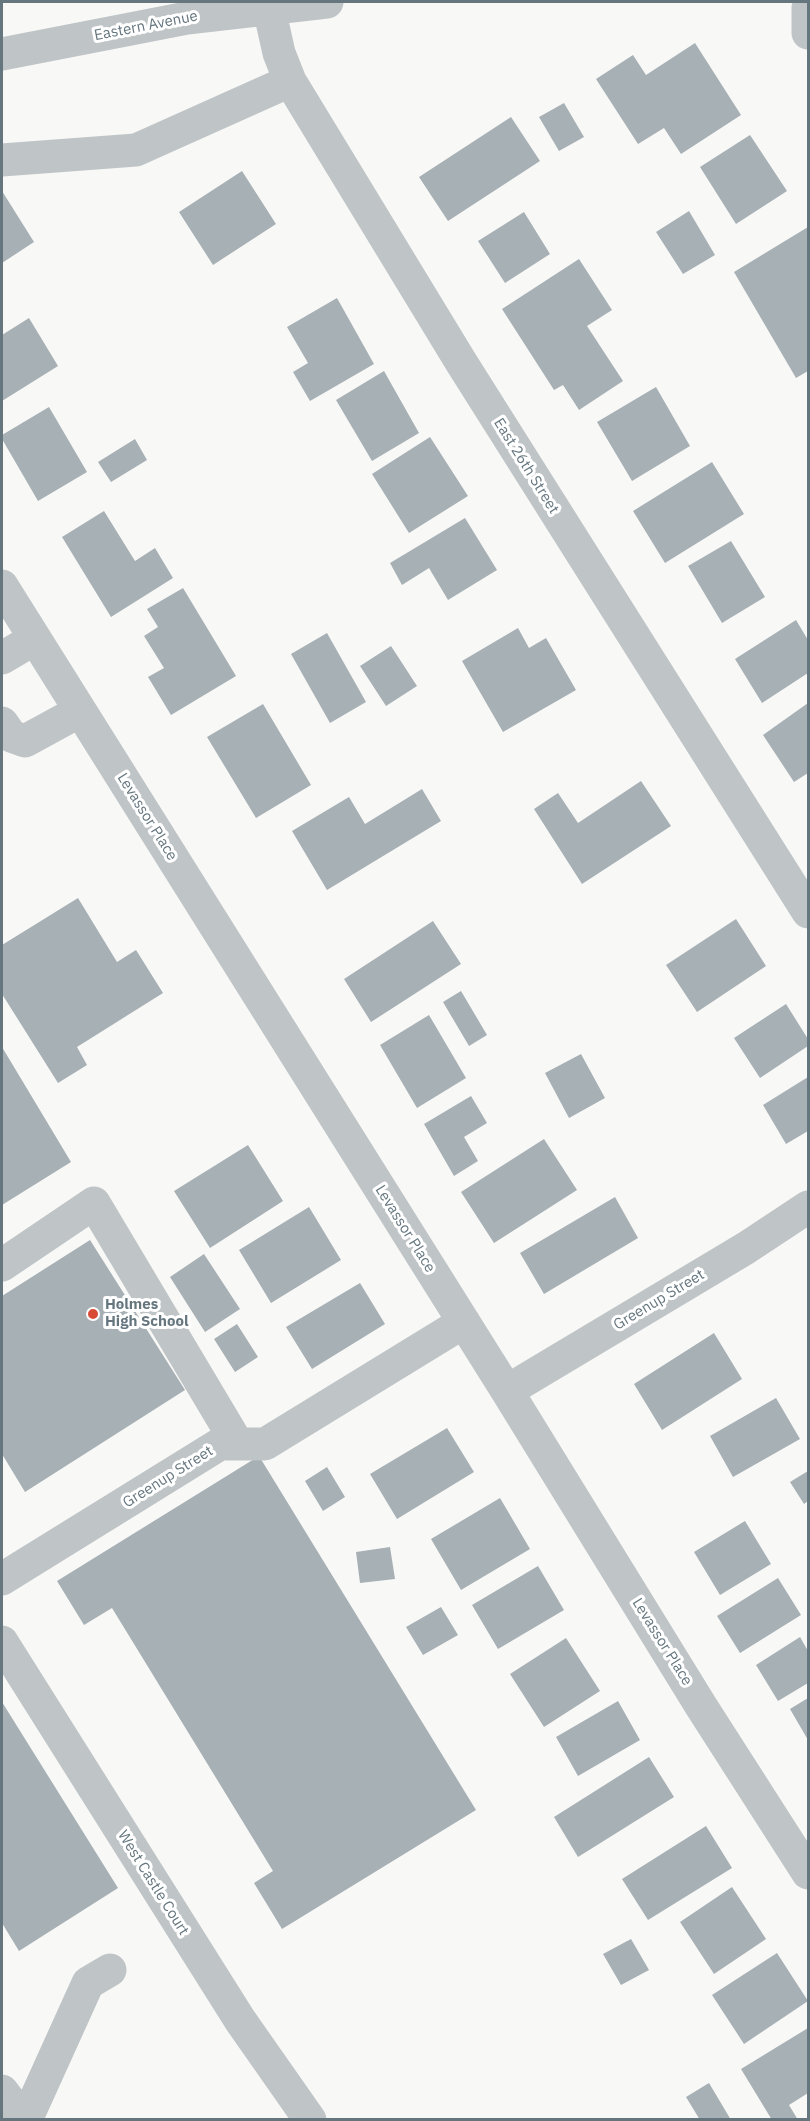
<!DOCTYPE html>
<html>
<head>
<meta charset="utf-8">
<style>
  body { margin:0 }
  #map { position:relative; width:810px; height:2121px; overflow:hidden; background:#f8f8f6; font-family:"IBM Plex Sans",sans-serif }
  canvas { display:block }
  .frame { position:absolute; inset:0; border:3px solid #65767f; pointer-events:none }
</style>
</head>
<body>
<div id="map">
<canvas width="810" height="2121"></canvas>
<div class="frame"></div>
</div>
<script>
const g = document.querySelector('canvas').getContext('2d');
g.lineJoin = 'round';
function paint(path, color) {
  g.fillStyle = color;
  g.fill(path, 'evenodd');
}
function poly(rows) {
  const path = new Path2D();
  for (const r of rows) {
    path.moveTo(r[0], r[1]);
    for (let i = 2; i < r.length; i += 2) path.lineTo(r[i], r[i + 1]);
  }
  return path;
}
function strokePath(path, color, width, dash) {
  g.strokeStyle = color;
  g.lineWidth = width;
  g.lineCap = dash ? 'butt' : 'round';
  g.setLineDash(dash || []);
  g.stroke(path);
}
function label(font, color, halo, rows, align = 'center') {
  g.font = font + ' "IBM Plex Sans",sans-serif';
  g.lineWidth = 6;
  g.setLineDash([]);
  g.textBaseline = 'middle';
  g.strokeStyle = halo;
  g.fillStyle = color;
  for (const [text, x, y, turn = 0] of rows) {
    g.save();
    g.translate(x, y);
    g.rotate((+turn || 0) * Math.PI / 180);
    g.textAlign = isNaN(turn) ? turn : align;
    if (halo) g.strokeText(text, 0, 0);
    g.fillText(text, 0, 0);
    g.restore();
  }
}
paint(poly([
  [695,43,741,115,681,154,664,128,638,144,596,79,633,55,646,75],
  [564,103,584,137,559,151,539,117],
  [511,117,540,161,448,221,419,177],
  [750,135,787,191,736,224,700,167],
  [242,171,276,224,213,265,179,212],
  [2,191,34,242,2,263],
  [689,211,715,255,683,274,656,232],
  [524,212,550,254,505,283,478,241],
  [808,227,808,371,796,378,734,272],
  [579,259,612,310,587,326,623,381,579,410,563,385,554,390,502,309],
  [337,298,374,364,310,401,293,372,308,363,287,327],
  [29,318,58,366,2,401,2,335],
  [384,371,419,433,372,461,336,400],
  [656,387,690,446,632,481,597,422],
  [49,407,87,472,38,501,2,439,2,435],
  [430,437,468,496,409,533,372,474],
  [135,439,147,460,111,482,98,462],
  [712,462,744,514,665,563,633,511],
  [104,511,135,561,155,548,173,578,111,617,62,537],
  [465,518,497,570,448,600,429,568,402,585,390,563],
  [731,541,765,597,722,623,688,566],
  [183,588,236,676,171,715,148,677,164,668,144,636,158,627,147,609],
  [796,620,808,640,808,673,762,703,735,659],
  [518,628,529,648,546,638,576,690,503,732,462,661],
  [327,633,366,702,330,723,291,654],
  [391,646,417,686,386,706,360,666],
  [808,703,808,773,794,782,763,735],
  [263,704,311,785,256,818,207,737],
  [641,781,671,826,582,884,534,809,558,793,578,823],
  [422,789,441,821,327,890,292,831,349,797,365,824],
  [78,898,117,962,136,950,163,993,77,1047,87,1065,58,1083,2,994,2,945],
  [736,919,766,966,697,1012,666,965],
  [433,921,461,964,371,1022,344,979],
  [461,991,487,1035,469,1046,443,1002],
  [786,1004,808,1039,808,1046,760,1078,734,1038],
  [429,1015,466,1078,417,1108,380,1045],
  [2,1047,71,1162,2,1205],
  [581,1054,605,1098,569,1118,545,1073],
  [808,1077,808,1131,786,1144,763,1105],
  [471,1096,487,1123,464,1137,478,1161,454,1176,424,1124],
  [544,1139,577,1190,494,1243,461,1192],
  [248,1145,283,1201,210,1248,174,1191],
  [615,1197,638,1238,544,1294,520,1253],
  [309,1207,341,1260,271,1303,239,1250],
  [90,1240,185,1390,25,1492,2,1454,2,1296],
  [204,1254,240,1309,205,1332,170,1277],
  [360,1283,385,1324,312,1369,286,1327],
  [237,1324,258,1357,235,1372,214,1339],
  [714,1333,742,1379,662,1430,634,1384],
  [776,1398,800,1439,733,1477,710,1436],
  [447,1428,474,1472,397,1519,370,1474],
  [259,1456,476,1810,282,1929,254,1883,273,1871,112,1608,84,1625,57,1581],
  [327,1467,345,1497,323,1511,305,1481],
  [808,1471,808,1501,804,1504,790,1482],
  [500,1498,530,1549,461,1590,431,1539],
  [745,1521,771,1564,720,1595,694,1552],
  [390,1547,395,1579,360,1583,356,1552],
  [538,1566,564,1610,498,1649,472,1605],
  [778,1578,801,1615,740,1653,717,1616],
  [441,1607,458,1635,423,1655,406,1627],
  [800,1637,808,1651,808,1683,778,1701,756,1665],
  [566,1638,600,1691,544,1727,510,1674],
  [808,1698,808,1740,790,1709],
  [618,1701,640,1740,578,1776,556,1737],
  [2,1702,118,1888,19,1951,2,1923],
  [649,1757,674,1797,578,1857,554,1817],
  [706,1826,732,1868,648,1920,622,1879],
  [732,1887,766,1939,714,1974,680,1922],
  [631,1939,649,1970,621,1985,603,1954],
  [777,1953,808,2001,744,2044,712,1995],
  [808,2028,808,2093,789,2105,798,2120,772,2120,741,2069],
  [709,2083,731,2120,700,2120,686,2097]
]), '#a7b0b5');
strokePath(poly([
  [269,8,279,53,290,81,461,362,808,912],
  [808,8,808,33],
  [2,54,187,18,327,2],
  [2,160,136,150,290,81],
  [2,586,507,1391,701,1706,808,1873],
  [2,658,34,639],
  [2,723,11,736,25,741,80,711],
  [2,1265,94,1203,237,1443],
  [507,1391,746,1248,808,1207],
  [2,1579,220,1444,265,1444,464,1322],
  [2,1642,240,2020,310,2120],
  [2,2091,24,2120],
  [26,2120,88,1983,110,1970]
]), '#bfc4c7', 33);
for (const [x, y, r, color] of [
  [93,1314,6,"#d84c36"]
]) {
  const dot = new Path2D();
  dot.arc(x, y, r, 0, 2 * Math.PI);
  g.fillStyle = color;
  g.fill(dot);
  strokePath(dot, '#fff', 2);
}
label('15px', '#65767f', '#fff', [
  ["Eastern Avenue",146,26,-11],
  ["East 26th Street",526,466,58],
  ["Levassor Place",147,817,58],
  ["Levassor Place",405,1229,58],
  ["Greenup Street",659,1300,-31],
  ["Greenup Street",168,1477,-32],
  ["Levassor Place",662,1642,58],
  ["West Castle Court",153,1883,58]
]);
label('bold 15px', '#65767f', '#fff', [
  ["Holmes",105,1305],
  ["High School",105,1322]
], 'left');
</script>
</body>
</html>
